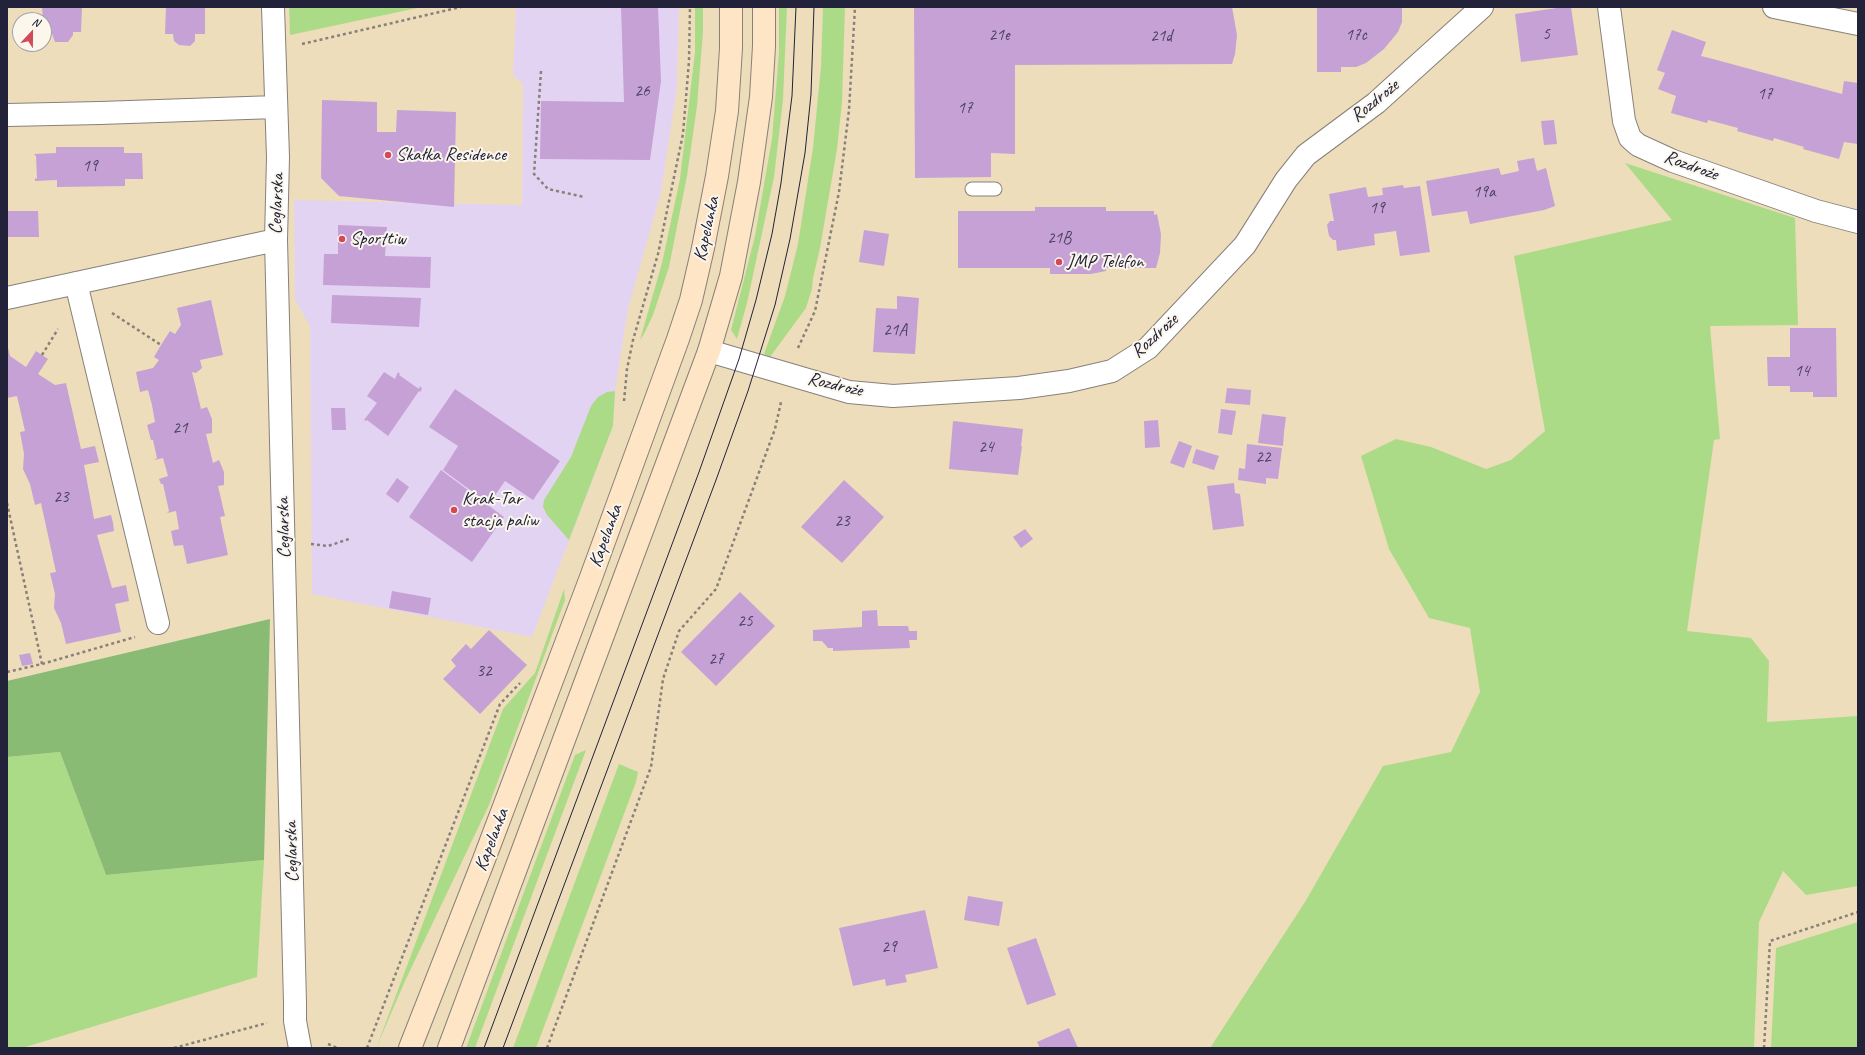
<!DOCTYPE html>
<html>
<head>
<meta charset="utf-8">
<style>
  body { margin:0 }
  #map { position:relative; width:1865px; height:1055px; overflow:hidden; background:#edddba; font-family:Caveat,sans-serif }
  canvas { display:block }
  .frame { position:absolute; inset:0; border:8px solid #22223b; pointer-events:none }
  .north { position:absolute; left:12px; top:12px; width:40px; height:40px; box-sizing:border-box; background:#fbf7ec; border:1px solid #a4a2a5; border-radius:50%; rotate:22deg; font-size:11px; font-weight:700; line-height:16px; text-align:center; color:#22223b }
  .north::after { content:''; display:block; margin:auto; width:14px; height:18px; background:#d1495b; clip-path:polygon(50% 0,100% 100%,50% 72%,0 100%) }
</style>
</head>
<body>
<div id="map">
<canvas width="1865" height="1055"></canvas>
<div class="frame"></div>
<div class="north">N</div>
</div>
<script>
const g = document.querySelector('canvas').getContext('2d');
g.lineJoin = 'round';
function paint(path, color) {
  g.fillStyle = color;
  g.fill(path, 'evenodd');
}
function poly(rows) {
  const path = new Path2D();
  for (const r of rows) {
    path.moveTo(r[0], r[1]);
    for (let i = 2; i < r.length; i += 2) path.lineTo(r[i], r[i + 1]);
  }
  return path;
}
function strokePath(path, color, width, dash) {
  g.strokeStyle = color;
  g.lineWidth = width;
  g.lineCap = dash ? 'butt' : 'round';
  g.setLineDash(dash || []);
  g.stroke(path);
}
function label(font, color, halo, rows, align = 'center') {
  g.font = font + ' Caveat,sans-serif';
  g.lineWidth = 4;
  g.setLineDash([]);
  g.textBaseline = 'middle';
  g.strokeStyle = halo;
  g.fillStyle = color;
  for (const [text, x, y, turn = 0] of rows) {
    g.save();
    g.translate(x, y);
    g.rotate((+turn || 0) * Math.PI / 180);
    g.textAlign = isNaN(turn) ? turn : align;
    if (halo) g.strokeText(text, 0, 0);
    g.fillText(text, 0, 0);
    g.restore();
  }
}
paint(poly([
  [516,7,679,7,677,88,661,192,628,309,615,391,613,426,532,637,312,594,310,326,295,300,294,200,522,205,523,84,513,75]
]), '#e3d3f2');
paint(poly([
  [289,7,422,7,290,35],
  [695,7,703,7,703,32,697,106,687,176,669,267,653,315,644,334,640,340,662,263,680,179,695,52],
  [779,7,787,7,783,100,774,177,747,303,737,339,731,330,755,236,772,139,779,52],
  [823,7,845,7,842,102,837,149,820,248,813,278,812,289,806,308,770,357,764,354,785,296,798,244,813,148,821,67],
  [1625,163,1795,218,1798,325,1710,326,1720,439,1714,440,1687,631,1751,638,1769,661,1767,722,1858,716,1858,886,1806,895,1783,871,1759,922,1754,1048,1210,1048,1305,902,1383,766,1451,752,1480,692,1470,628,1429,618,1389,549,1361,456,1396,439,1431,447,1486,469,1511,460,1545,431,1514,256,1672,220],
  [615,391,613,426,569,540,547,515,543,507,544,500,571,457,591,406,598,397,607,392],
  [564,589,565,600,489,805,405,981,377,1046,503,709,535,673],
  [586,750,475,1048,466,1048,575,755],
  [60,752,106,875,264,860,257,977,22,1048,7,1048,7,757],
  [619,764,638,772,636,782,536,1048,513,1048],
  [1858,922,1858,1048,1771,1048,1776,948]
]), '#acdb88');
paint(poly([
  [270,619,264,860,106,875,60,752,7,757,7,681]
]), '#89bb74');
paint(poly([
  [42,7,82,7,81,32,73,32,73,35,68,42,55,42,51,31,44,31],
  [166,7,205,7,205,34,195,34,195,41,190,46,179,45,174,41,173,34,165,34],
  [621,7,658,7,661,81,650,160,540,159,541,101,624,102],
  [914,7,1232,7,1237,35,1235,54,1232,64,1015,65,1015,154,991,153,991,177,915,178],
  [1317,7,1402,7,1402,22,1398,32,1384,49,1366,63,1356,67,1341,67,1341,72,1317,72],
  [1564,7,1571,7,1578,55,1521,62,1515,14],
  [1672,30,1706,42,1701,56,1713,59,1842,94,1844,81,1858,83,1858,144,1844,142,1839,159,1803,149,1804,147,1774,138,1773,141,1737,131,1738,128,1708,120,1707,123,1671,113,1676,96,1658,89,1665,73,1657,70],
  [322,100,377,102,377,132,396,132,397,110,456,112,454,207,339,196,321,178],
  [1554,120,1557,144,1544,145,1541,121],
  [56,147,124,147,124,153,142,153,143,179,125,179,125,186,57,187,57,180,35,181,35,178,37,179,36,156,34,154,56,153],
  [1534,158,1537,171,1546,168,1555,206,1544,210,1470,224,1467,211,1432,216,1426,181,1499,168,1501,175,1519,171,1517,161],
  [1403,185,1404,188,1420,186,1430,252,1400,256,1396,231,1374,234,1375,245,1337,251,1336,240,1333,240,1329,236,1327,225,1330,221,1334,221,1329,194,1366,187,1368,197,1383,195,1382,188],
  [1035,207,1106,207,1106,211,1154,211,1154,215,1157,214,1161,234,1160,253,1156,268,1106,268,1106,271,1091,274,1050,274,1050,268,958,268,958,211,1035,211],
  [7,211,38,211,39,237,8,237],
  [338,225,387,227,385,256,431,257,430,288,323,285,324,254,338,254],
  [864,230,889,234,884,266,859,262],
  [332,295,421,298,419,327,331,323],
  [897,296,919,298,915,354,873,352,876,308,897,309],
  [211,300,223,355,200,360,202,368,196,373,192,372,201,409,207,407,212,419,212,433,206,434,213,463,219,460,224,472,224,485,218,486,225,516,220,517,228,555,187,564,183,545,174,546,171,531,179,529,176,511,167,513,169,511,163,484,161,484,159,479,168,476,163,458,154,460,157,458,153,440,151,440,147,425,155,422,152,405,148,390,140,392,136,372,153,368,159,360,154,357,161,345,170,331,175,334,181,325,177,308],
  [1790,328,1836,328,1837,397,1813,397,1813,392,1790,392,1790,386,1768,386,1767,357,1790,357],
  [7,344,10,356,26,367,36,351,48,359,38,374,55,385,66,383,81,449,95,446,99,462,84,465,94,519,111,515,113,523,114,531,97,535,112,588,126,585,129,601,115,604,121,632,66,644,61,623,54,608,55,594,50,573,56,572,41,503,35,505,30,484,23,469,24,454,20,432,25,431,17,396,7,398],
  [384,372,395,379,398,372,400,374,399,375,419,389,420,386,422,389,420,392,419,391,388,436,367,420,366,421,364,420,377,403,367,396],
  [1227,388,1251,390,1250,405,1225,403],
  [455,389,560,461,533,500,505,481,489,504,443,470,458,446,429,427],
  [331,408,345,408,346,430,332,430],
  [1221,409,1236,411,1232,435,1218,433],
  [1262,414,1286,417,1284,432,1260,429],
  [1158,420,1160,447,1145,448,1144,421],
  [953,421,1023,429,1021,446,1022,446,1018,475,949,469],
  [1260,429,1284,432,1283,446,1258,443],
  [1179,441,1192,446,1184,468,1170,463],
  [1247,444,1282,448,1278,479,1266,478,1266,484,1238,480,1239,468,1245,469],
  [1196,449,1219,456,1214,470,1192,463],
  [441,470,504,517,472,562,409,517],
  [397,478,409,487,398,503,386,494],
  [844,480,884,517,842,563,801,527],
  [1234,483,1235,493,1240,494,1244,526,1213,530,1207,486],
  [1025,529,1033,539,1021,548,1013,537],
  [392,591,431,598,428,615,389,608],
  [740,592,775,626,716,686,681,652],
  [877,610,878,626,908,626,909,631,917,631,917,640,909,640,910,648,833,651,833,648,828,648,822,641,813,641,813,630,862,627,862,611],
  [489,630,527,665,480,714,443,679,456,666,451,660,466,644,471,649],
  [30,653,33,664,22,666,19,655],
  [968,896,1003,902,999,926,964,920],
  [925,910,938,968,905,975,907,982,886,986,885,979,853,986,839,928],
  [1036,938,1056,995,1027,1005,1007,948],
  [1069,1028,1078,1048,1040,1048,1037,1042]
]), '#c6a1d5');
const service = poly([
  [972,189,995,189]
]);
const minor = poly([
  [273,7,278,157,276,240,295,1003,295,1021,300,1048],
  [1609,7,1624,121,1630,138,1638,145,1673,161,1816,211,1858,222],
  [1774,7,1858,24],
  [7,115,100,113,276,107],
  [76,283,158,623],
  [7,298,276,240],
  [709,351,849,392,893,396,1019,388,1069,381,1112,371,1148,348,1245,245,1286,180,1306,155,1376,103,1482,7]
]);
const secondary = poly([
  [410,1048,483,862,590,580,678,339,691,300,703,248,717,176,727,111,731,48,731,7],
  [449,1048,709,351,731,276,749,182,761,97,764,46,764,7]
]);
strokePath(service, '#88807a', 15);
strokePath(minor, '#88807a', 24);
strokePath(secondary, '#88807a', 24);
strokePath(poly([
  [302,44,461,7],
  [541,71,534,174,548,189,584,197],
  [112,313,161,345],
  [798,348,815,311,839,192,849,110,855,7],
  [42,355,58,329],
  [624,401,627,369,633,340,658,254,683,134,689,61,690,7],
  [7,503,42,664],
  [311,544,328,546,349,539],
  [7,672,42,664,135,637],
  [328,1044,337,1048],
  [174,1048,267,1023],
  [367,1048,500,704,520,683],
  [547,1048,651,767,663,679,679,631,716,589,775,429,781,402],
  [1764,1048,1770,941,1858,912]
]), '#88807a', 2.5, [3, 3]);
strokePath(service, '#fff', 13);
strokePath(minor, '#fff', 22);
strokePath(secondary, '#fee5c5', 22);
strokePath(poly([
  [484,1048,699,472,739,359,756,300,772,234,781,183,792,96,796,7],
  [503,1048,716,480,748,391,775,305,790,239,805,153,811,94,814,7]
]), '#22223b', 1);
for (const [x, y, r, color] of [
  [388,155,4,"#d1495b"],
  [342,239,4,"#d1495b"],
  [1059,262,4,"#d1495b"],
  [454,510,4,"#d1495b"]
]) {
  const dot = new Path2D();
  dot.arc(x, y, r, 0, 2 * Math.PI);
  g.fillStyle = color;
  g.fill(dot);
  strokePath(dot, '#fbf7ec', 1.5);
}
label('17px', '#4b4262', null, [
  ["5",1546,35],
  ["21e",999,36],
  ["17c",1356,36],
  ["21d",1161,37],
  ["26",642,92],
  ["17",1765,95],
  ["17",965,109],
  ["19",90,167],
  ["19a",1484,193],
  ["19",1377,209],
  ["21B",1059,239],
  ["21A",895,331],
  ["14",1802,372],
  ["21",180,429],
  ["24",986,448],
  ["22",1263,458],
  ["23",61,498],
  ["23",842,522],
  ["25",745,622],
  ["27",716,660],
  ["32",484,672],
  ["29",889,948]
]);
label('19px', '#22223b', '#fbf7ec', [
  ["Rozdroże",1375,101,-39],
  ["Rozdroże",1691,166,20],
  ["Ceglarska",277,204,-88],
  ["Kapelanka",707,229,-78],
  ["Rozdroże",1155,336,-42],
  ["Rozdroże",835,385,13],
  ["Ceglarska",284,528,-92],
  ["Kapelanka",606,536,-70],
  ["Kapelanka",492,840,-69],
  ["Ceglarska",292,852,-92]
]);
label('19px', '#22223b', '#fbf7ec', [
  ["Skałka Residence",396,155],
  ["Sporttiw",350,239],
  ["JMP Telefon",1067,262],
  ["Krak-Tar",462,499],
  ["stacja paliw",462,521]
], 'left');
</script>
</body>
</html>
